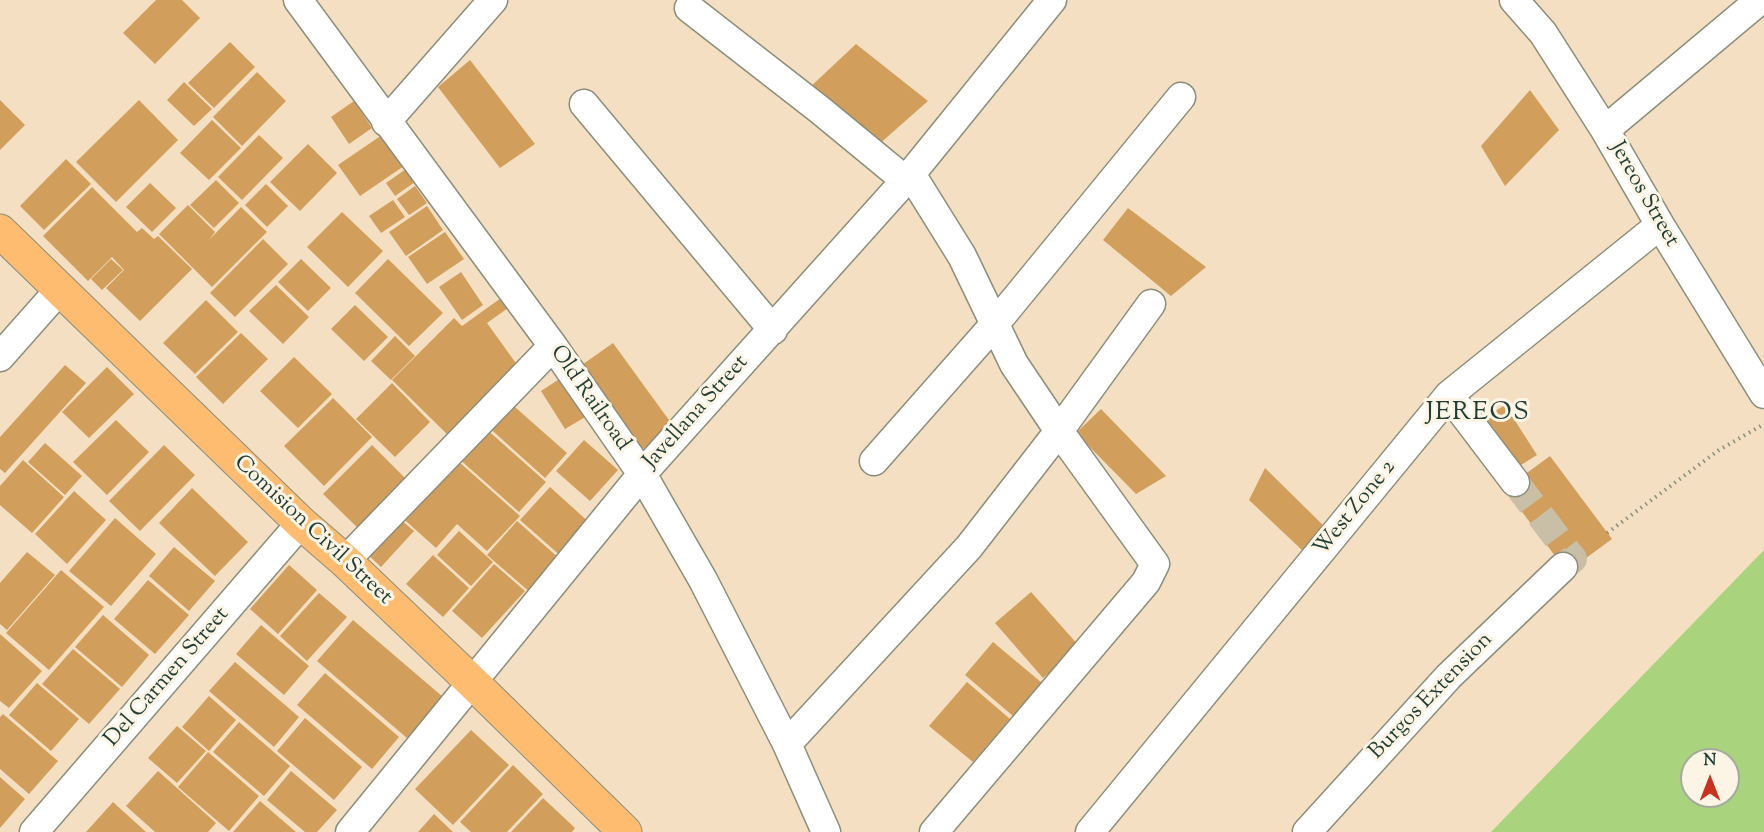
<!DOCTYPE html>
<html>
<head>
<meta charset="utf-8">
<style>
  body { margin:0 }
  #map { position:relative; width:1764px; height:832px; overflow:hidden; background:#f4dfc2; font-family:"Sorts Mill Goudy",serif }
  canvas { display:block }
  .north { position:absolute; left:1680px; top:748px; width:60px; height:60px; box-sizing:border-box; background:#fcf5e5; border:2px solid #a4ab9e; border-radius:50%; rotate:0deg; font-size:16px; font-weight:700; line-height:24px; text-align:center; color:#1f3d34 }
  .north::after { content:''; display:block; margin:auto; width:21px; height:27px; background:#c8321e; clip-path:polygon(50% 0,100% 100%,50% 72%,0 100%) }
</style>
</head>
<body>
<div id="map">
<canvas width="1764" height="832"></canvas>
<div class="north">N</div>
</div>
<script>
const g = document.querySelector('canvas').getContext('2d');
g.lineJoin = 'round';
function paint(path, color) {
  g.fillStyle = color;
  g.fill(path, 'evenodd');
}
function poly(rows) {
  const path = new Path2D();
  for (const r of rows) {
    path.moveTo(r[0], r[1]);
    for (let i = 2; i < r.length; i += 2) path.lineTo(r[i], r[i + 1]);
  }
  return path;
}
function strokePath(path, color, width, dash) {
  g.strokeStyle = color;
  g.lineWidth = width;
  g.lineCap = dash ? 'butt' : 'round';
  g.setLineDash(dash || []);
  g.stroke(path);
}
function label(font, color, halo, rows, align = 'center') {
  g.font = font + ' "Sorts Mill Goudy",serif';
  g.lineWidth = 6;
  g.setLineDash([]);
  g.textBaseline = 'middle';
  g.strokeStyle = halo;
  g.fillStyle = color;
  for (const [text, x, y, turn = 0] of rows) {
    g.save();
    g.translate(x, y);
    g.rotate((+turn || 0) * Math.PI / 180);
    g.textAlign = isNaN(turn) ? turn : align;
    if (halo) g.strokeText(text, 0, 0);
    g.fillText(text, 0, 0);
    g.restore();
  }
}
paint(poly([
  [1764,550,1764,832,1491,832],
  [1692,760,1728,760,1728,796,1692,796]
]), '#aad37e');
paint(poly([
  [156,0,182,0,200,18,155,64,123,33],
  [230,42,255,67,214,108,188,83],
  [856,44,928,101,877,146,829,98,807,90],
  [470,60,535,144,500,168,438,87],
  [257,72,286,101,242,146,213,117],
  [184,82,212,109,194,126,167,100],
  [1530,90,1559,130,1505,186,1481,146],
  [0,100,25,125,0,150],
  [139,100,178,140,116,202,76,162],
  [354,101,372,128,349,144,331,117],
  [212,120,241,148,209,180,180,153],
  [259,135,283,158,242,200,218,177],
  [382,135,404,166,360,196,338,165],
  [308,144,337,173,300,211,270,182],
  [66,159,91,184,44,230,20,206],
  [406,169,415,182,395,196,386,183],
  [216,180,239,203,214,228,190,205],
  [150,183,176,208,152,232,126,207],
  [266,184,288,206,267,227,245,205],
  [415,186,427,203,409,215,397,199],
  [92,187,137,232,142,228,154,239,158,236,192,269,140,321,106,288,124,270,112,257,88,281,43,236],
  [393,200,405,217,381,233,369,216],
  [188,205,215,232,209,240,241,207,267,232,212,287,159,234],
  [427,206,443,230,406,256,389,232],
  [1128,208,1206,267,1171,296,1103,240],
  [342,212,383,251,348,287,307,247],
  [445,232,464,259,427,284,408,257],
  [263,239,288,264,235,317,210,293],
  [111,259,123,270,102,290,91,279],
  [301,259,331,288,308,311,278,282],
  [388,259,443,313,409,346,355,293],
  [461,272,483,305,462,320,439,287],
  [276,285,309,317,283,344,249,311],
  [501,298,508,308,487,323,523,373,454,441,392,380,454,318,462,326],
  [206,300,238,332,195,374,163,343],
  [355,305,388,337,364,361,331,329],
  [241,333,268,359,223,404,196,377],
  [395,336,415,356,391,380,371,361],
  [613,343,674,427,640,451,579,367],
  [294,357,332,394,298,428,260,391],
  [65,365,86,383,5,473,0,469,0,437],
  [107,367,134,394,89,438,62,412],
  [561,378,587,416,565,429,541,391],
  [392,383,430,422,395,457,356,419],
  [333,398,372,437,324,486,284,446],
  [507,400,567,453,545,478,485,424],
  [1505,405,1537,455,1513,470,1481,420],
  [1101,409,1166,476,1136,494,1076,433],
  [116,420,149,452,107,495,73,462],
  [484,427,546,482,519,512,457,457],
  [584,440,618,470,590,501,556,471],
  [45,443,82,476,65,495,28,462],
  [164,445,195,475,140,531,109,501],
  [372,445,413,486,364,534,323,494],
  [1550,456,1612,539,1567,572,1505,489],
  [23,460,64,497,32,533,0,505,0,486],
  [458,461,520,516,487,551,457,524,436,548,397,513],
  [1265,468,1327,529,1303,551,1249,500],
  [550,487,592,525,563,558,520,520],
  [192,488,248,542,215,576,159,523],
  [74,491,106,520,67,564,35,534],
  [394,514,414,531,381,567,362,549],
  [115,518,156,554,111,606,69,571],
  [517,521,561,560,531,593,487,555],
  [459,531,493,562,471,586,437,555],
  [174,547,215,581,189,611,149,576],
  [27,552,55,575,7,630,0,624,0,583],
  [433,555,469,588,443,617,406,584],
  [494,564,525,591,482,638,452,611],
  [289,565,317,590,278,634,250,609],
  [61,570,104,607,49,670,6,633],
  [148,580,189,615,155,654,114,619],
  [1031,592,1080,647,1043,678,995,623],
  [319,593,347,617,307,661,280,636],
  [103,615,149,655,122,687,75,647],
  [353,620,443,697,407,738,317,661],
  [261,625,309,666,284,695,236,654],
  [0,634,42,671,9,708,0,701],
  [993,642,1042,683,1013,716,965,675],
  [73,649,120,689,89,724,42,684],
  [235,662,299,717,274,747,209,691],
  [325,673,399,737,372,769,297,705],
  [967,682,1010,719,973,762,929,726],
  [37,683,79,719,51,751,9,715],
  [209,696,236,720,209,751,182,727],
  [3,714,58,761,29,794,0,769,0,717],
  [305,718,362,767,334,800,277,751],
  [239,722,290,766,264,796,213,752],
  [177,726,206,751,177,783,148,758],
  [471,730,509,765,453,825,415,789],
  [208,752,259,796,229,831,178,787],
  [513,765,543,794,507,832,471,832,460,822],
  [158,771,216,823,208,832,155,832,126,806],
  [291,771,337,810,317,832,305,832,267,800],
  [0,777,25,799,0,828],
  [543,798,575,828,572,832,511,832],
  [260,801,296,832,233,832],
  [113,802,146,832,86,832],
  [434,814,453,832,418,832]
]), '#d29e5c');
strokePath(poly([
  [1515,482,1573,559,1563,567]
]), '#c9bfa6', 28, [28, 14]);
const minor = poly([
  [298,0,553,346,642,474,703,580,787,744,826,832],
  [1514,0,1543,33,1605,130,1660,225,1764,394],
  [689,8,820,110,905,180],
  [584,104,773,330],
  [386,122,493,0],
  [1605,130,1760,0],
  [911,174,962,256,1014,364,1059,431,1155,564,1146,582,934,832],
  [0,357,61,288],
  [1449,395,1515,482],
  [874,461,994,325,1181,97],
  [345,561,553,346],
  [787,744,969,547,1059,431,1151,304],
  [34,832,301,523],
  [350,832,642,474,911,174,1052,0],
  [1090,832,1449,395,1660,225],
  [1307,832,1449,676,1563,567]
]);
const major = poly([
  [0,231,301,523,345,561,472,682,625,832]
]);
strokePath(minor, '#8a8e7b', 31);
strokePath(major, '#8a8e7b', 35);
strokePath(poly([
  [1607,533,1719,450,1764,424]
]), '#8a8e7b', 4, [1.5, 4.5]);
strokePath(minor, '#fff', 28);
strokePath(major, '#fdbc70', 33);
label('22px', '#1f3d34', '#fcf5e5', [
  ["Jereos Street",1643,195,60],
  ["Old Railroad",589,399,55],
  ["Javellana Street",697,413,-48],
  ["West Zone 2",1356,509,-51],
  ["Comision Civil Street",312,531,43],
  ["Del Carmen Street",168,678,-49],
  ["Burgos Extension",1432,697,-46]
]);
g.letterSpacing = '1.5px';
label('26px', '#1f3d34', '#fcf5e5', [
  ["JEREOS",1478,415]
]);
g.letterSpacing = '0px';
</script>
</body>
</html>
